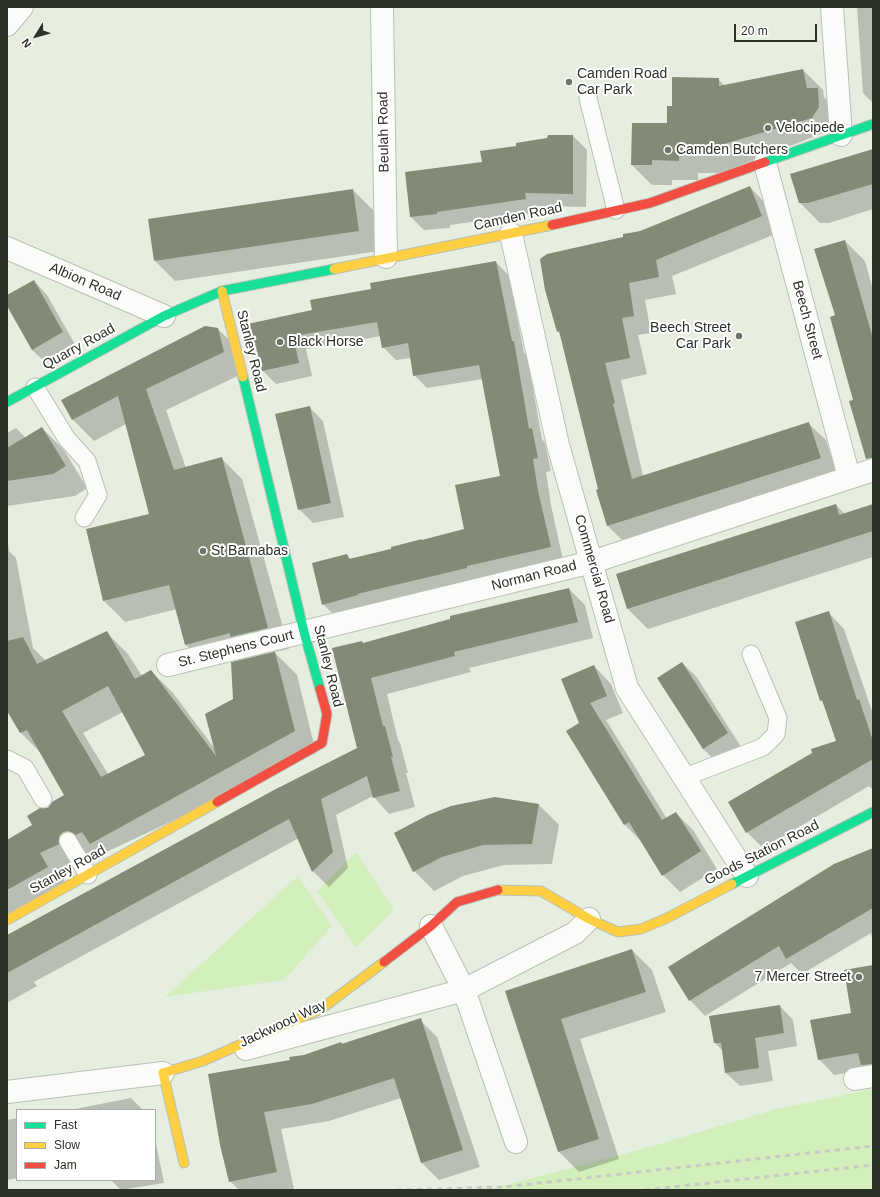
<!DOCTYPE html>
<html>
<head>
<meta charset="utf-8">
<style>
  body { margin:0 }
  #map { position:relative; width:880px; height:1197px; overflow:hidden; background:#e6eee0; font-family:Arial,sans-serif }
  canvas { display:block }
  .frame { position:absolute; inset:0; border:8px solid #2d3229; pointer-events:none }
  .legend { position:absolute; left:16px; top:1109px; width:140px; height:72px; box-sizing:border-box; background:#fff; border:1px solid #abada9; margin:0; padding:5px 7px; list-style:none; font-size:12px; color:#2d3229 }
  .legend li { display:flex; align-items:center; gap:8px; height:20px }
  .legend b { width:20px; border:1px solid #abada9 }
  .north { position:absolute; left:16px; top:16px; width:40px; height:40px; -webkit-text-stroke:3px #fff; paint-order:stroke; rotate:233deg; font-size:11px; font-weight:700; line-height:16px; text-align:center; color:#2d3229 }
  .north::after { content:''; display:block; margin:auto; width:14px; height:18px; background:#2d3229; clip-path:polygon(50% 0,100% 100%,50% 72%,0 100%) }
  .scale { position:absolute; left:734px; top:24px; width:83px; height:18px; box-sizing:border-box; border:2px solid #2d3229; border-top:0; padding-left:5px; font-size:12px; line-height:14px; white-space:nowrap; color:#2d3229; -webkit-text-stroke:3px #fff; paint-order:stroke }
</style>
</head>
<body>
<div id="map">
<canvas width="880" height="1197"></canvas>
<div class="frame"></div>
<ul class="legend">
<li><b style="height:5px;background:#16e098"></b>Fast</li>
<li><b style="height:5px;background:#ffcf43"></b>Slow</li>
<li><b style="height:5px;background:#f24e42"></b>Jam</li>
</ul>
<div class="north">N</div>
<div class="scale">20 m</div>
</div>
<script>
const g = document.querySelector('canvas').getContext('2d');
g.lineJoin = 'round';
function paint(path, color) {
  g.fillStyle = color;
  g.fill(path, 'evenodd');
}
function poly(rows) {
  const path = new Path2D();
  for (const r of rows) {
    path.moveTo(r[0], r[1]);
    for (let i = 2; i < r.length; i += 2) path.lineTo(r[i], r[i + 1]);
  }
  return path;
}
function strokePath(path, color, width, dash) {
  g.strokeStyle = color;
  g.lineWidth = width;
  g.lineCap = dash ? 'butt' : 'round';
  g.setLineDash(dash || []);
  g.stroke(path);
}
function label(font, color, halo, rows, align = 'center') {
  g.font = font + ' Arial,sans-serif';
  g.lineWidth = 4;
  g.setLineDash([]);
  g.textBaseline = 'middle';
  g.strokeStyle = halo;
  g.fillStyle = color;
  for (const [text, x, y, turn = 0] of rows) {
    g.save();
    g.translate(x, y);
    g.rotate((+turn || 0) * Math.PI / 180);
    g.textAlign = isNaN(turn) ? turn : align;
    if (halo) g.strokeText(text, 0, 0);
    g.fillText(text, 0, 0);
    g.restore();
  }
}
paint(poly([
  [356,852,394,910,356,947,317,891],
  [298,876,332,926,284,980,165,997],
  [873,1089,873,1190,436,1190,495,1188,639,1150,777,1109]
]), '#d2efbc');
paint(poly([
  [857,7,873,7,873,103,863,93],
  [803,70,823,90,824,97,837,110,839,127,720,173,698,173,698,180,672,180,672,185,652,185,632,165,668,124,673,107,718,79,725,86],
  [573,136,587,150,586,207,538,206,539,212,450,225,450,228,424,230,410,216,483,163,517,147],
  [873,150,873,209,829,223,820,223,800,203],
  [750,187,766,204,778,233,672,276,676,294,645,300,651,333,638,335,647,374,621,380,643,476,809,424,826,440,837,475,625,543,608,526,597,491,600,490,561,334,558,331,624,237],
  [353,190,373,210,379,251,175,281,155,261],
  [845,241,865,261,873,290,873,448,854,400,836,316],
  [496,262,509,276,524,353,527,355,542,439,545,443,551,471,546,472,551,505,563,560,337,618,323,604,347,555,351,559,465,530,502,477,483,379,427,388,414,375,411,358,396,360,383,347,381,336,306,349,312,376,276,384,262,370,259,353,248,343,313,311,372,290],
  [34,281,47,295,76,346,46,363,32,350,7,304,7,296],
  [218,329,239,350,244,373,166,410,186,468,221,458,242,479,289,649,274,652,297,675,316,753,98,856,91,852,81,858,80,866,61,875,69,889,7,923,7,841,33,826,48,809,66,795,42,754,21,733,7,709,7,535,9,551,16,558,33,648,45,660,106,632,128,654,142,676,151,671,173,693,215,749,253,658,249,654,207,666,186,645,177,609,125,622,104,601,87,530,150,514,126,424,94,441,73,420,62,400],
  [123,712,146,755,108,774,83,733],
  [309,407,323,421,344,517,313,523,299,509],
  [16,428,26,438,42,428,64,450,87,488,75,496,7,506,7,433],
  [836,505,845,514,873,505,873,557,648,629,628,609,617,575],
  [569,589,585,605,593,638,469,668,471,672,387,694,398,740,400,743,408,773,406,773,415,807,389,814,373,796,336,815,348,868,329,887,313,871,299,838,34,982,37,986,7,1003,7,937,358,748,364,644],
  [828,612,844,629,873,714,873,790,869,786,763,848,747,832,837,742,824,704,821,700],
  [682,663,696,676,741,747,717,762,703,749,659,678],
  [594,666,611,684,623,713,606,720,667,819,676,813,693,830,717,869,680,892,663,875,642,842,625,825,567,731,581,723],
  [539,805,559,825,552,864,504,865,463,876,434,891,414,871],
  [873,849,873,942,871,933,802,974,791,963,705,1016,690,1000],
  [632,950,652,970,666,1012,580,1039,619,1159,579,1172,559,1152,506,991],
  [873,966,873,1068,834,1075,819,1059,852,1014],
  [780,1006,793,1020,797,1046,768,1051,773,1081,740,1086,726,1073,723,1051,715,1043],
  [420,1020,437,1037,480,1167,439,1180,422,1163,401,1098,329,1121,281,1129,294,1189,239,1190,230,1181,221,1145,291,1061,304,1055],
  [131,1098,143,1110,70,1110],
  [17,1118,17,1178,7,1180,7,1120],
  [155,1139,164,1183,121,1190,111,1180,155,1180]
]), '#0003');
paint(poly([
  [803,69,807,88,818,88,819,107,812,118,710,148,700,148,700,153,679,153,679,161,652,160,652,165,631,165,632,123,667,123,667,106,672,106,672,77,719,78,719,86],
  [548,135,573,135,573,194,525,193,526,199,437,212,437,214,410,217,405,172,482,162,480,151,516,146,516,143,547,138],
  [873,149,873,184,808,203,799,203,790,174],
  [750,186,762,216,656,260,659,277,629,283,634,316,622,318,630,358,605,363,615,403,613,404,632,479,809,422,821,458,607,526,596,490,598,489,559,331,557,332,545,290,540,259,547,254,623,237,623,234,641,231],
  [353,189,359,231,154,261,148,219],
  [845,240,873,339,873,458,866,459,849,401,853,400,830,317,835,315,814,249],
  [496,261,512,341,514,341,529,429,532,428,538,458,533,459,538,491,551,547,467,566,467,568,357,594,358,595,322,605,312,563,347,554,349,559,391,549,391,547,422,539,422,540,464,529,455,485,500,476,479,365,413,376,408,343,382,348,377,322,293,336,299,363,262,371,255,342,247,343,243,325,312,310,310,300,371,289,370,283],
  [34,280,63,332,32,350,7,306,7,295],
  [205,326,218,328,224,352,146,389,174,470,222,457,268,628,230,637,230,633,185,645,169,585,103,601,86,529,149,514,118,396,72,420,61,400],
  [310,406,331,503,298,510,275,414],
  [42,427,66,466,53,474,7,481,7,448],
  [836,504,839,515,873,504,873,531,627,609,616,574],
  [569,588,578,622,454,652,455,656,371,678,383,726,385,726,393,757,391,757,400,791,373,798,367,776,321,799,333,852,312,872,289,819,7,973,7,935,274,790,357,748,332,648,362,641,363,643,450,619,450,616],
  [829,611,857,700,859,699,873,741,873,759,746,833,728,802,812,753,811,749,836,741,822,700,820,701,795,622],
  [107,631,135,679,151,670,216,756,205,714,233,699,231,662,275,652,295,731,90,844,82,832,76,835,68,831,63,832,59,836,59,844,40,853,48,867,7,890,7,840,32,825,27,816,40,808,48,808,52,802,64,795,27,730,20,733,7,711,7,641,23,637,37,664],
  [108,686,145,755,101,777,62,711],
  [682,662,728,733,703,749,657,678],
  [594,665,607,696,590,703,662,820,676,812,701,851,662,876,629,822,624,825,566,731,579,723,561,679],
  [495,797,539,804,532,844,483,845,442,857,413,872,394,833,428,815,451,806],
  [873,848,873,908,786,959,779,946,689,1001,668,967,834,864],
  [632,949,646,992,561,1019,599,1139,558,1152,505,991],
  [873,965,873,1064,861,1065,858,1053,818,1060,810,1020,851,1013,844,970],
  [780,1005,784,1033,755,1038,759,1068,725,1073,721,1043,714,1043,709,1016],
  [421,1018,463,1150,421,1163,394,1078,312,1104,264,1112,277,1172,229,1182,220,1145,208,1074,290,1060,289,1057,304,1055,341,1042,342,1044]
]), '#818b76');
const lane = poly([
  [588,98,616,210],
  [35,387,67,439,87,461,98,495,84,518],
  [7,759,25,768,43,799],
  [685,777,763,747,776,734,778,718,751,654],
  [68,841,88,875]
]);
const street = poly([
  [382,7,386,257],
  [832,7,841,135],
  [7,25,22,7],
  [765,163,849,477],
  [511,234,558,445,627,688,747,876],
  [7,248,164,316],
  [168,665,592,562,873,470],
  [431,926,464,990,516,1142],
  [246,1049,464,990,575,933,589,919],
  [855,1079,873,1076],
  [7,1092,163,1073]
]);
const fast = poly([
  [765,162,873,124],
  [243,377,304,632,320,689],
  [7,402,164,316,222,291,334,269],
  [732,884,873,812]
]);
const slow = poly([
  [334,269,552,225],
  [222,291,243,377],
  [498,890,541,891,589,919,618,932,641,929,665,919,732,884],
  [7,920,217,802],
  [184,1163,163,1073,203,1061,321,1009,384,962]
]);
const jam = poly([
  [552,225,650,203,765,162],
  [217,802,322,743,327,714,320,689],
  [384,962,431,926,457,902,498,890]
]);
strokePath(lane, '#bac0b6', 19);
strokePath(street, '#bac0b6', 24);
strokePath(fast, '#bac0b6', 11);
strokePath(slow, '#bac0b6', 11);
strokePath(jam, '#bac0b6', 11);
strokePath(lane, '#fbfcfa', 17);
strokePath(street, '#fbfcfa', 22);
strokePath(fast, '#16e098', 9);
strokePath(slow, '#ffcf43', 9);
strokePath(jam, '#f24e42', 9);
strokePath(poly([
  [397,1190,504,1187,873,1146],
  [645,1190,873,1165]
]), '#c7c9c5', 3, [5, 5]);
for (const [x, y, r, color] of [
  [569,82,4,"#6e7469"],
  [768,128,4,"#6e7469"],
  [668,150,4,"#6e7469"],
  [739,336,4,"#6e7469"],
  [280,342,4,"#6e7469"],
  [203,551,4,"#6e7469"],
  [859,977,4,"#6e7469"]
]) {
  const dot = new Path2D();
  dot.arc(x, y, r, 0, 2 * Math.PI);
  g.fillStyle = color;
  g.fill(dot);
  strokePath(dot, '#fff', 1.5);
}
label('14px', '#2d3229', '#fff', [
  ["Camden Road",577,74],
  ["Car Park",577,90],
  ["Velocipede",776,128],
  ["Camden Butchers",676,150],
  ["Beech Street",731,328,"right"],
  ["Car Park",731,344,"right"],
  ["Black Horse",288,342],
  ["St Barnabas",211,551],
  ["7 Mercer Street",851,977,"right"]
], 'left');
label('14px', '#2d3229', '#fff', [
  ["Beulah Road",384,132,-91],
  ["Camden Road",518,217,-12],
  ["Albion Road",85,282,23],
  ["Beech Street",807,320,75],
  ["Quarry Road",79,347,-29],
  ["Stanley Road",251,351,76],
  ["Commercial Road",594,569,74],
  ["Norman Road",534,576,-14],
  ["St. Stephens Court",236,649,-14],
  ["Stanley Road",328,666,76],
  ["Goods Station Road",762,853,-27],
  ["Stanley Road",68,870,-29],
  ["Jackwood Way",283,1024,-25]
]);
</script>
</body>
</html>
